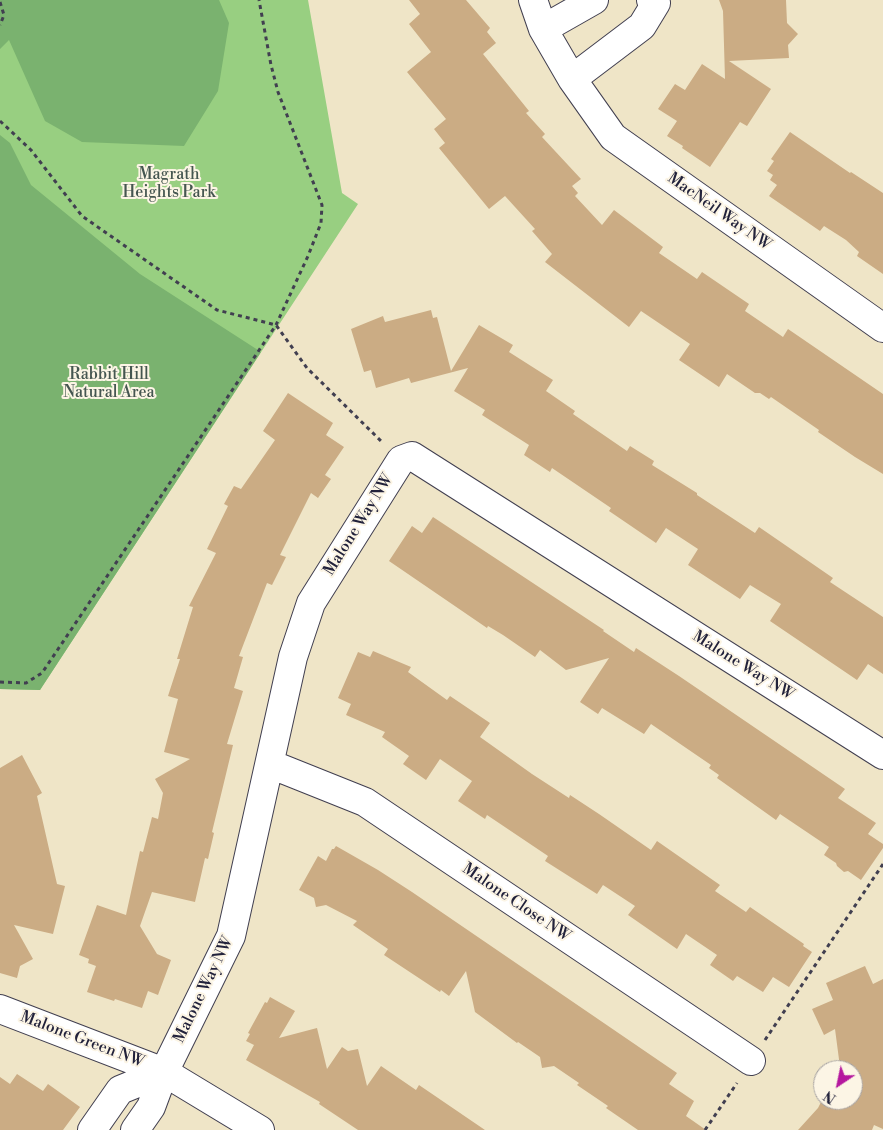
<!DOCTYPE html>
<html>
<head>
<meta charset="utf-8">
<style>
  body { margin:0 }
  #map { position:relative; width:883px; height:1130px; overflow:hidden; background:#efe5c7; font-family:"Libre Bodoni",serif }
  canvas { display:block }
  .north { position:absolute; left:813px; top:1060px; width:50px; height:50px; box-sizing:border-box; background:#fcf5e5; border:1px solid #a5a1a1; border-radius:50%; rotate:214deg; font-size:14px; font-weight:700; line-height:20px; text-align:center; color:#22223b }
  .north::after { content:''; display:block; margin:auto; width:18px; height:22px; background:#b5179e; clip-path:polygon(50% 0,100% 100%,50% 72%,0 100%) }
</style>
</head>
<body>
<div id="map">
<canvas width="883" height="1130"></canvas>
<div class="north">N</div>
</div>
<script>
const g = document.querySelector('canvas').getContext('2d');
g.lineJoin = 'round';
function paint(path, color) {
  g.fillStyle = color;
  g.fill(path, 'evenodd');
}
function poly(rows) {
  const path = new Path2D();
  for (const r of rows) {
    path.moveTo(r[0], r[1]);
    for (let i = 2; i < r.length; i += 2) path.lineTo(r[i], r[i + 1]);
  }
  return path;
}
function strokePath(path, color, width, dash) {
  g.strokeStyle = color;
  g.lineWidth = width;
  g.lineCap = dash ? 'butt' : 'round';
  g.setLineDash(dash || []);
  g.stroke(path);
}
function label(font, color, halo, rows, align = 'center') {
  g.font = font + ' "Libre Bodoni",serif';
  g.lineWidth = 4;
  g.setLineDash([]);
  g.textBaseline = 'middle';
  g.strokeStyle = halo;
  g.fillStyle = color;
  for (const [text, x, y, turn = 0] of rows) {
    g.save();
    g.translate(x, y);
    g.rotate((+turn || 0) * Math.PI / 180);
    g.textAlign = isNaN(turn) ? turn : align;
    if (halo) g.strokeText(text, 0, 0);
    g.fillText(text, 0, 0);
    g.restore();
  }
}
paint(poly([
  [0,0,308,0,342,193,358,204,40,690,0,689]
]), '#98cf81');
paint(poly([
  [0,0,219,0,229,23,218,91,184,146,82,142,45,121,9,40,0,49],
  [0,135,10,143,31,185,140,274,261,352,40,690,0,689]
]), '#7ab26f');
paint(poly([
  [409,0,466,0,490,28,487,32,496,43,483,54,529,111,526,113,545,134,542,137,581,179,572,186,578,193,575,196,602,225,614,210,663,247,659,253,697,279,702,272,749,304,745,311,783,337,788,329,883,394,883,474,855,457,818,432,819,430,771,397,769,399,760,393,755,393,727,374,719,387,679,360,690,344,641,311,629,327,545,262,552,254,532,231,535,229,505,196,489,209,439,148,445,143,434,129,446,119,407,72,431,52,409,24,420,14],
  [719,0,786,0,787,23,798,34,788,45,789,58,729,61,771,89,747,126,740,122,710,167,682,148,683,146,667,136,677,121,658,109,675,84,685,90,702,64,725,79,723,11],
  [790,132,850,173,851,172,883,193,883,274,857,256,859,252,846,240,824,226,820,231,769,196,777,185,770,180,773,175,767,171,774,161,771,159],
  [431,310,433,318,437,317,451,371,479,325,513,345,509,352,553,380,546,391,575,411,573,414,627,451,630,446,654,461,652,465,697,493,697,495,755,533,759,527,833,578,830,582,883,617,883,674,868,664,857,680,770,621,781,604,750,585,740,599,688,565,698,549,666,528,656,543,609,511,611,508,552,468,550,472,524,455,529,445,482,415,485,410,454,391,468,368,411,383,409,378,376,388,371,370,364,372,351,329,383,316,385,322],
  [288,393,333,423,326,435,344,447,325,475,331,479,318,498,311,493,280,555,286,557,272,585,267,583,239,656,243,657,234,688,243,691,227,744,233,745,212,832,214,833,208,859,205,858,195,902,152,892,140,926,157,954,171,960,158,995,148,991,142,1008,115,999,114,1001,87,992,96,966,88,963,89,959,79,955,97,905,126,915,140,851,143,852,152,817,158,819,163,793,155,779,190,759,164,752,178,699,168,696,180,659,177,659,193,607,189,606,216,553,207,549,228,506,224,504,234,486,241,489,275,440,263,431],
  [433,517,604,630,603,631,634,652,636,648,679,676,845,789,838,798,876,823,868,834,883,844,883,848,861,880,848,871,844,872,837,866,836,863,824,855,829,847,780,814,776,820,717,778,719,775,709,768,711,765,651,724,644,734,602,708,598,714,580,702,609,658,566,670,540,650,535,657,503,635,488,626,487,628,389,561,412,526,422,533],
  [373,651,411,667,408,672,447,700,450,696,490,723,480,737,532,774,569,798,570,795,599,814,651,850,657,841,720,885,715,891,746,912,750,907,804,944,803,946,812,952,789,987,773,977,763,992,737,976,733,981,710,965,717,955,686,934,677,949,628,915,635,906,603,885,597,894,545,861,548,856,487,815,485,819,458,801,472,781,440,759,426,780,403,764,409,756,382,737,385,732,346,715,351,704,338,698,358,652,370,657],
  [22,755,42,793,37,796,57,884,65,886,53,934,14,925,33,959,20,966,17,978,0,973,0,768],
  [336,846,378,870,412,892,677,1073,669,1084,694,1101,686,1116,706,1130,638,1130,606,1108,608,1106,577,1085,579,1083,554,1066,542,1068,540,1057,518,1042,517,1043,475,1012,466,971,449,996,441,990,440,992,384,955,388,949,353,925,357,921,326,905,316,907,314,898,299,890,318,856,326,861,332,849,334,849],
  [865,966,873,984,883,979,883,1129,874,1125,872,1130,798,1130,818,1108,823,1098,823,1100,853,1100,853,1070,838,1070,840,1067,835,1029,824,1035,812,1009,833,1000,826,983],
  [270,997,295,1011,279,1038,317,1028,327,1069,342,1047,348,1051,358,1049,367,1086,381,1066,416,1090,419,1085,485,1130,358,1130,319,1104,320,1102,246,1060,254,1045,246,1041,250,1034,248,1033,265,1002,267,1003],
  [17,1074,43,1091,48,1084,80,1107,63,1130,0,1130,0,1077,10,1084]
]), '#cbac84');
const street = poly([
  [533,0,543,29,572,79,613,137,883,328],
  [543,29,594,0],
  [572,79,642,26,656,3,651,0],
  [270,764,365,802,751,1061],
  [0,1009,164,1072,260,1130],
  [92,1130,120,1090,164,1072],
  [135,1130,151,1107,164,1072,231,936,293,657,311,603,401,460,412,456,883,755]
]);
strokePath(street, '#413f50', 30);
strokePath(poly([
  [0,2,4,15,0,25],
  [0,121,31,150,82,216,217,310,276,325,307,368,382,442],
  [0,682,26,683,42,673,276,325,308,256,321,223,322,205,278,92,271,65,259,0],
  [765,1040,883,864],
  [705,1130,737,1083]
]), '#413f50', 3, [4, 4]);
strokePath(street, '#fff', 28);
label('16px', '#455650', '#fcf5e5', [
  ["Magrath",169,175],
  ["Heights Park",169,193],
  ["Rabbit Hill",109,375],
  ["Natural Area",109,393]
]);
label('16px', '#22223b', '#fcf5e5', [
  ["MacNeil Way NW",719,212,35],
  ["Malone Way NW",359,525,-58],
  ["Malone Way NW",743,666,32],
  ["Malone Close NW",516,903,34],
  ["Malone Way NW",204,990,-64],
  ["Malone Green NW",82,1040,21]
]);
</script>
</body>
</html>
